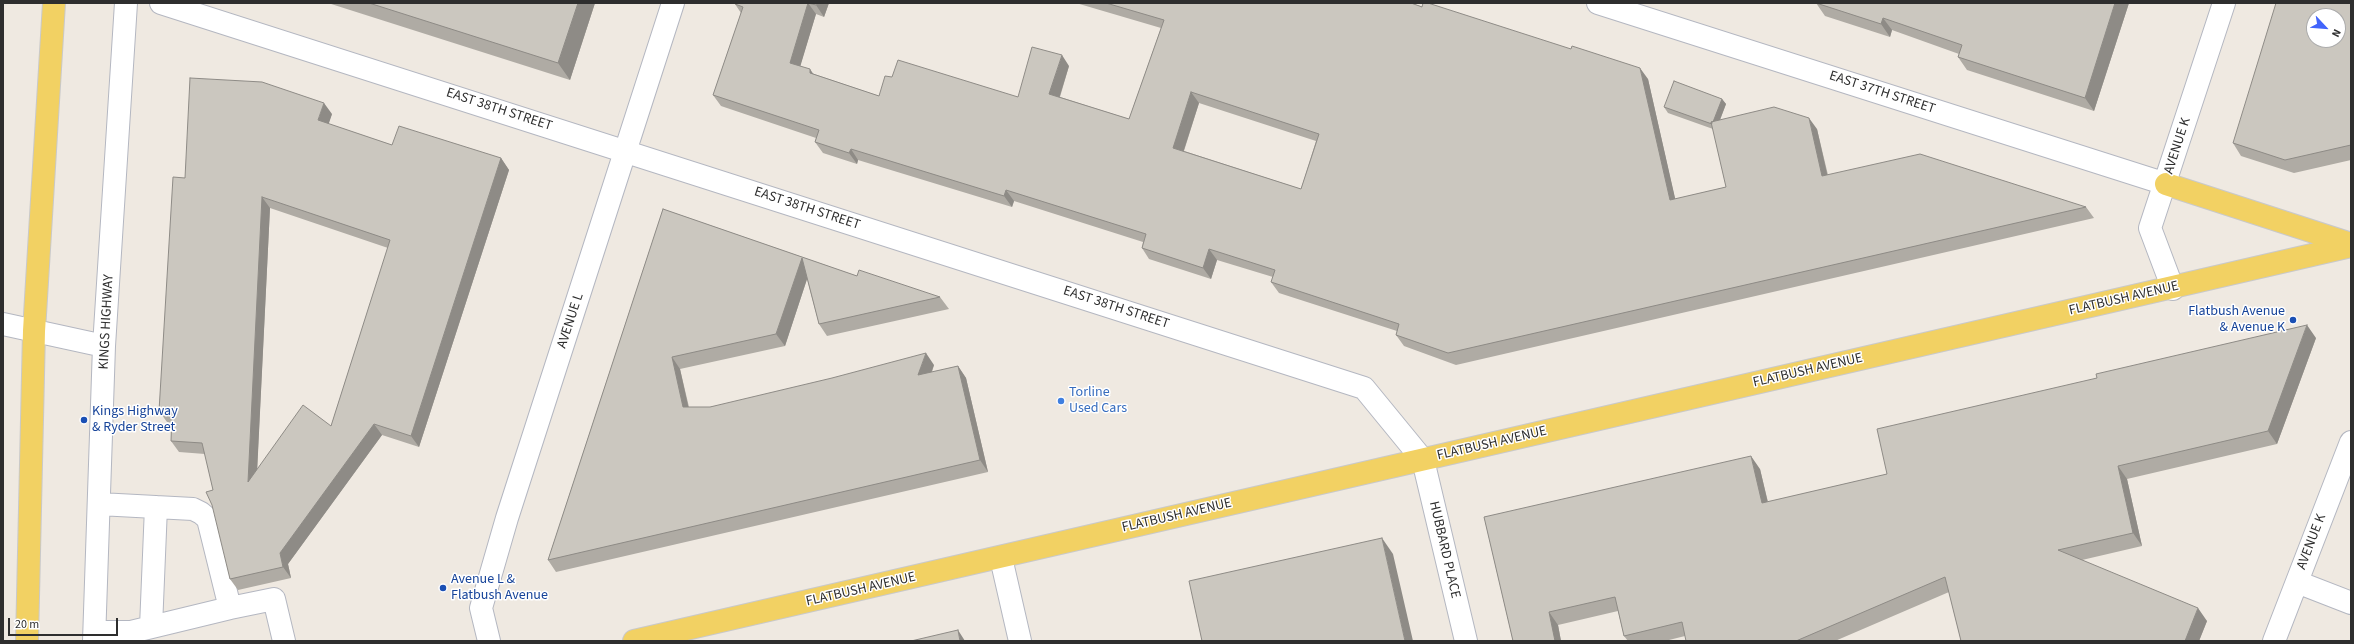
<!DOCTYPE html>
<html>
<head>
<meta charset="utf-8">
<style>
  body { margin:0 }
  #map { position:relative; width:2354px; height:644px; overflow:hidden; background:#efe9e1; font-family:"Source Sans 3",sans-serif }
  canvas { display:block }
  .frame { position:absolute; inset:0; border:4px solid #2e2e2e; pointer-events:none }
  .north { position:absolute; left:2306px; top:8px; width:40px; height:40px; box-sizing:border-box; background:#fff; border:1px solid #ababab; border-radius:50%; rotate:116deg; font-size:11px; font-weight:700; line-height:16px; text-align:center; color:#2e2e2e }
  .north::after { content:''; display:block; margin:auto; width:14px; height:18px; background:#4264fb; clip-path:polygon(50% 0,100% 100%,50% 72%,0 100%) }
  .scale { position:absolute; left:8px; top:618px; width:110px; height:18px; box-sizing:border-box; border:2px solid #2e2e2e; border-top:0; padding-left:5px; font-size:12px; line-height:14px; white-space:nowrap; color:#2e2e2e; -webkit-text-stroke:3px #fff; paint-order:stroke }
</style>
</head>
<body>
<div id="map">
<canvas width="2354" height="644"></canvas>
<div class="frame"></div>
<div class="north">N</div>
<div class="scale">20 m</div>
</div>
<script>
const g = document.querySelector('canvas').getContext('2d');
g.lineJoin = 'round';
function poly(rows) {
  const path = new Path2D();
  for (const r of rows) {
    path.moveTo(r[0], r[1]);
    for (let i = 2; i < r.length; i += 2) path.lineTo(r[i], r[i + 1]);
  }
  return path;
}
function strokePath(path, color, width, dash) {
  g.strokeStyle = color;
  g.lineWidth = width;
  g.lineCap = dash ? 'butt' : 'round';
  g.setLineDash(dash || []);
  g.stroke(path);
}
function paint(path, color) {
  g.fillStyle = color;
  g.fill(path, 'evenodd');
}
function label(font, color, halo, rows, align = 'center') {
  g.font = font + ' "Source Sans 3",sans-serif';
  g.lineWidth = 3;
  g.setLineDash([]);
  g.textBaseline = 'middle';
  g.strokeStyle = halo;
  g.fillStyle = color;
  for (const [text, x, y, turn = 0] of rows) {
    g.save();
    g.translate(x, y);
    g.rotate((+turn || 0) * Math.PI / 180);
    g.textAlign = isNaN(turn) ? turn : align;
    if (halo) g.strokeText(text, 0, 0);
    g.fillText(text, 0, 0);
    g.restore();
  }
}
const minor = poly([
  [161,3,1364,388,1423,460,1466,641],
  [1598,3,2166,184],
  [2173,289,2150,228,2224,3],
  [3,324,104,346],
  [1001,558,1020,641],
  [2297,582,2351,603],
  [230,608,274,599,284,641],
  [151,627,156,507],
  [95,632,131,632,230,608,208,519,201,513,193,509,99,504],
  [94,641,104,346,126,3],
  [489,641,481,608,507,518,673,3],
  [2274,641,2351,442]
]);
const major = poly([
  [2166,184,2351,244],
  [27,641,34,331,54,3],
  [634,641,2351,246]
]);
strokePath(minor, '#b4b7c1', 24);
strokePath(major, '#c9c9c9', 24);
strokePath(minor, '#fff', 22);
strokePath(major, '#f2d163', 22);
paint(poly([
  [328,3,595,3,570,80],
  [736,3,829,3,824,17,816,14,800,66,814,74,879,96,892,77,1018,97,1069,66,1060,97,1129,119,1161,28,1076,3,1411,3,1648,79,1675,199,1726,187,1713,129,1668,113,1664,107,1722,99,1726,104,1720,120,1817,129,1828,175,2086,207,2094,218,1456,365,1404,346,1396,335,1397,331,1279,293,1271,282,1273,277,1217,260,1211,279,1149,259,1142,248,1143,242,1014,201,1012,207,858,160,857,164,823,153,815,142,816,138,721,106,713,95,741,13,735,4],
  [1199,103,1316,141,1301,189,1184,151],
  [1816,3,2129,3,2094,111,1967,70,1958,57,1959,54,1892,30,1890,37,1825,16],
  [2351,3,2351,160,2294,173,2241,156,2233,143],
  [332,114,328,124,392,145,501,158,509,170,419,447,382,435,288,564,291,578,238,590,230,579,213,490,205,454,179,452,171,441,172,423,167,422,159,411,185,178],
  [270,208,388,248,331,426,257,470],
  [663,209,857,276,940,297,949,309,827,336,819,324,807,279,785,346,680,369,689,407,710,407,934,365,932,372,958,366,966,378,988,472,556,572,548,560],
  [2316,338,2277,444,2127,479,2142,546,2082,560,2207,621,2199,641,1961,641,1949,592,1835,641,1687,641,1685,636,1665,641,1628,641,1624,636,1618,611,1558,625,1561,641,1513,641,1484,517,1760,469,1768,502,1887,474]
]), '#afaba4');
paint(poly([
  [578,3,595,3,570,80,558,63],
  [808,3,816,14,798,74,790,63],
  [817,3,829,3,824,17,816,5],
  [2115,3,2129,3,2094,111,2085,98],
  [1883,18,1892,30,1890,37,1881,24],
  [1062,55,1069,66,1057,105,1049,94],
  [1640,68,1648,79,1678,211,1670,200],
  [810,69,818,81,810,73],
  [1191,92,1199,103,1181,159,1173,148],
  [1722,99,1726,104,1716,130,1712,124],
  [324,103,332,114,326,132,318,120],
  [1809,118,1817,129,1830,187,1822,176],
  [851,149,858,160,857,164,849,153],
  [501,158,509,170,419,447,411,436],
  [1006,190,1014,201,1012,207,1004,196],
  [262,197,270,208,256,494,248,482],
  [1209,249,1217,260,1211,279,1203,268],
  [802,258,810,270,785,346,776,334],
  [2307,325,2316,338,2277,444,2268,431],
  [926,353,934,365,926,387,918,375],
  [672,357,680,369,691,419,683,407],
  [958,366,966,378,988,472,980,460],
  [374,424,382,435,288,564,291,578,283,567,280,553],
  [1751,456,1760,469,1771,516,1762,503],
  [2118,466,2127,479,2142,546,2133,533],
  [1382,538,1393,554,1413,641,1405,641],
  [2198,608,2207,621,2199,641,2185,641],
  [1549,612,1558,625,1561,641,1555,641],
  [958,630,965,641,960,641]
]), '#8e8b86');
const building = poly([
  [369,3,578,3,558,63,369,3],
  [736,3,808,3,790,63,810,69,810,73,879,96,885,76,892,77,898,60,1018,97,1032,47,1062,55,1049,94,1129,119,1164,20,1106,3,1411,3,1422,7,1423,3,1428,3,1571,49,1572,46,1640,68,1670,200,1726,187,1711,122,1774,107,1809,118,1822,176,1920,154,2086,207,1448,353,1396,335,1399,324,1271,282,1275,270,1209,249,1203,268,1142,248,1146,234,1006,190,1004,196,851,149,849,153,815,142,819,130,713,95,743,7,735,4,736,3],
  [1191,92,1319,134,1301,189,1173,148,1191,92],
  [808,3,817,3,816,5,808,3],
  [1816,3,2115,3,2085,98,1958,57,1962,45,1883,18,1881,24,1816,3],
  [2276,3,2351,3,2351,145,2285,160,2233,143,2276,3],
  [2314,16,2338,16,2338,40,2314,40,2314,16],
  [190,78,262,82,324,103,318,120,392,145,399,126,501,158,411,436,374,424,280,553,283,567,230,579,212,505,206,492,213,490,202,443,171,441,172,412,159,411,173,177,185,178,190,78],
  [262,197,390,240,331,426,303,405,248,482,262,197],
  [1674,81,1722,99,1713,122,1711,122,1712,124,1664,107,1674,81],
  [663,209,857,276,859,270,940,297,819,324,802,258,776,334,672,357,683,407,710,407,832,378,926,353,918,375,958,366,980,460,548,560,663,209],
  [2307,325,2268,431,2118,466,2133,533,2058,550,2198,608,2185,641,1961,641,1945,577,1796,641,1686,641,1682,622,1624,636,1615,597,1549,612,1555,641,1513,641,1484,517,1751,456,1762,503,1887,474,1877,429,2097,378,2096,374,2307,325],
  [1382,538,1405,641,1202,641,1189,581,1382,538],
  [958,630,960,641,911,641,958,630]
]);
paint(building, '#cbc7bf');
strokePath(building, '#8e8b86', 1);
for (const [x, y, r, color] of [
  [2293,320,4,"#1a4fb4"],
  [1061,401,4,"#3f7fe0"],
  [84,420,4,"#1a4fb4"],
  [443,588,4,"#1a4fb4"]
]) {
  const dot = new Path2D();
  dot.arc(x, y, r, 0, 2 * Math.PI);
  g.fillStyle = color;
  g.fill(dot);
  strokePath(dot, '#fff', 1.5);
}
label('14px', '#2e2e2e', '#fff', [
  ["EAST 37TH STREET",1882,93,18],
  ["EAST 38TH STREET",499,110,18],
  ["AVENUE K",2178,146,-72],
  ["EAST 38TH STREET",807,209,18],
  ["FLATBUSH AVENUE",2124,299,-13],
  ["EAST 38TH STREET",1116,308,18],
  ["AVENUE L",571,321,-72],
  ["KINGS HIGHWAY",107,322,-87],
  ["FLATBUSH AVENUE",1808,371,-13],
  ["FLATBUSH AVENUE",1492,444,-13],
  ["FLATBUSH AVENUE",1177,516,-13],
  ["AVENUE K",2312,542,-69],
  ["HUBBARD PLACE",1444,550,77],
  ["FLATBUSH AVENUE",861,590,-13]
]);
label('14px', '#164399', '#fff', [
  ["Flatbush Avenue",2285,312,"right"],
  ["& Avenue K",2285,328,"right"],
  ["Kings Highway",92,412],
  ["& Ryder Street",92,428],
  ["Avenue L &",451,580],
  ["Flatbush Avenue",451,596]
], 'left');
label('14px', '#366cbe', '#fff', [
  ["Torline",1069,393],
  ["Used Cars",1069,409]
], 'left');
</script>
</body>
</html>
